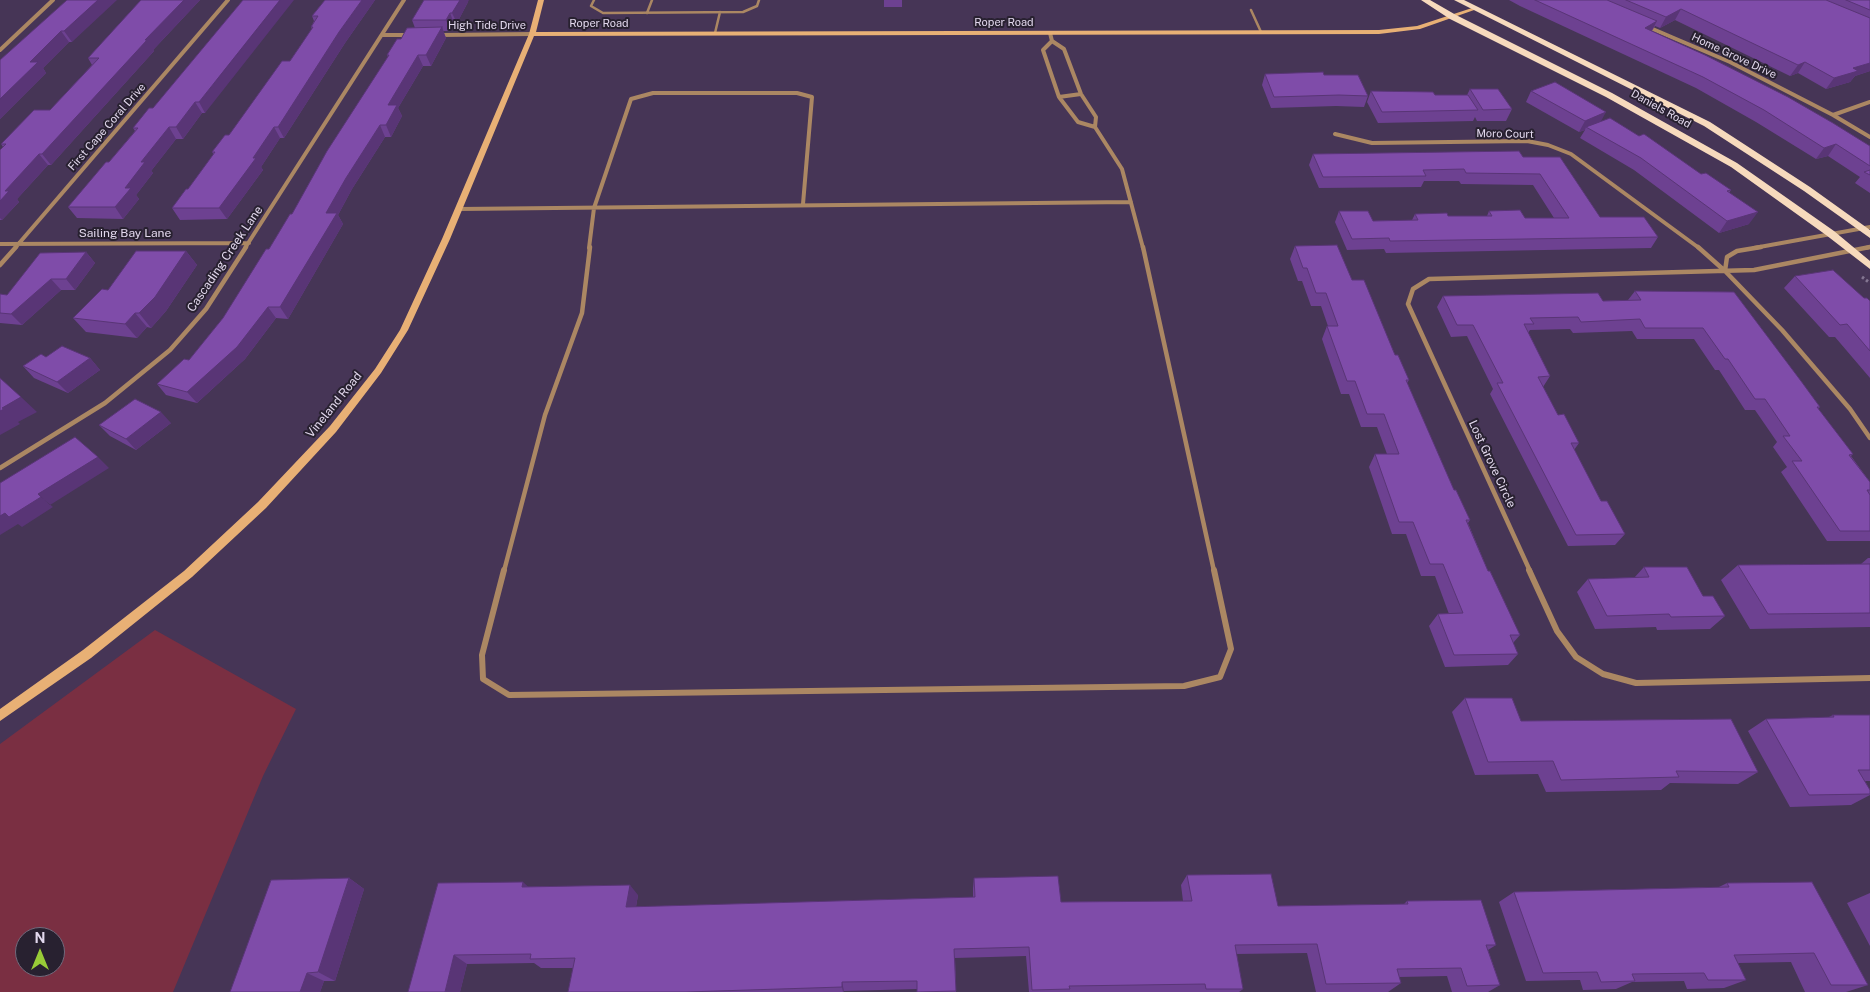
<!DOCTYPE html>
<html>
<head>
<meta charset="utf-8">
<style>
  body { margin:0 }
  #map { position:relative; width:1870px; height:992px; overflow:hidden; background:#463556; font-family:"Public Sans",sans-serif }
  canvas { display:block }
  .north { position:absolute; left:15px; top:927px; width:50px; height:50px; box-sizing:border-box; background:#282130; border:1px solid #726a7c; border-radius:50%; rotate:0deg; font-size:14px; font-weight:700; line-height:20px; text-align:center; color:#e2d8ed }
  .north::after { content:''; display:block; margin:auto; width:18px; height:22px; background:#98cb37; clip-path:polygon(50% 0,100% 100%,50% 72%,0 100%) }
</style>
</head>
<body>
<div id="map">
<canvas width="1870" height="992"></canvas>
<div class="north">N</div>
</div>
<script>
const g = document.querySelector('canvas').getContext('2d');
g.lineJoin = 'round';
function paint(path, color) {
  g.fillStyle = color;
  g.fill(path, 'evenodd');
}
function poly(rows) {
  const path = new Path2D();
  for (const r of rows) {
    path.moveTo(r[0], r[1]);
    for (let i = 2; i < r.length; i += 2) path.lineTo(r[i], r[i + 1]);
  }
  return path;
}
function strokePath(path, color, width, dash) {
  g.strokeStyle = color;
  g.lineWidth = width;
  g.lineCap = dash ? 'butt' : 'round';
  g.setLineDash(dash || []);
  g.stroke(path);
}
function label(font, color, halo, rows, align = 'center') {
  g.font = font + ' "Public Sans",sans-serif';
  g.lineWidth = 4;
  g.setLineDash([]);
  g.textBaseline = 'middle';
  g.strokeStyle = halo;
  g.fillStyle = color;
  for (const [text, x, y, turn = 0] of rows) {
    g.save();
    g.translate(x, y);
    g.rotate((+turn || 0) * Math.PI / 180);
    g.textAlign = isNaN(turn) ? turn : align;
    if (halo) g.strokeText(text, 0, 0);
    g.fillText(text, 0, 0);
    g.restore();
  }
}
paint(poly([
  [155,630,296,709,263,776,173,992,0,992,0,744],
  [25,937,55,937,55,967,25,967]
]), '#7a2f42');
strokePath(poly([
  [1862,277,1870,283]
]), '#847692', 3, [2.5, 2.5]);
strokePath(poly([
  [594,0,591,6,603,13,743,12,757,6,759,0],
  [1251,10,1261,32],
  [647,13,652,0],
  [715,33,720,12]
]), '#ab8763', 2.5);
strokePath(poly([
  [1648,27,1730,62,1833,115,1870,137],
  [1050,33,1052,41,1064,49,1081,94,1096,117,1095,127,1122,169,1143,248],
  [382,35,409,35],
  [440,35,532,34],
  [1052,41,1043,50,1059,97,1078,122,1095,127],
  [0,50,53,0],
  [1059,97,1081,94],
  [1833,115,1870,102],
  [1335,134,1372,143,1527,141,1548,145,1571,154,1699,248],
  [459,209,1131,202],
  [0,244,249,243],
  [15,248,228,0],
  [245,248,404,0],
  [589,248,594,208,631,99,653,93,797,93,812,97,803,204],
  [1754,248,1870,227],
  [1866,248,1870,247]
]), '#ab8763', 4);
strokePath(poly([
  [1143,247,1214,571],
  [1698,247,1725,271,1782,330,1850,409,1870,438],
  [0,265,16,247],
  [1725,271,1727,257,1737,251,1761,247],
  [0,468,105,403,170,350,206,309,246,247],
  [504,571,545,415,582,313,590,247],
  [1530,571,1408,304,1413,289,1429,279,1754,270,1870,247]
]), '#ab8763', 4.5);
strokePath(poly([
  [504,570,482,655,483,679,509,695,1184,686,1220,677,1231,649,1214,570],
  [1529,570,1557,631,1576,657,1603,674,1636,683,1870,678]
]), '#ab8763', 6);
paint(poly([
  [538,0,544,0,536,32,1379,30,1417,26,1472,8,1477,9,1420,29,1379,34,534,36,450,239,408,330,381,373,336,432,266,508,192,577,91,658,0,721,0,709,83,650,184,571,258,502,330,426,375,369,400,330,442,239,529,34,538,0]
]), '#e8b075');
paint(poly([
  [1421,0,1430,0,1456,15,1612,93,1737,163,1834,231,1870,261,1870,269,1826,235,1731,167,1606,97,1450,19,1421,0],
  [1454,0,1464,0,1710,122,1810,187,1870,230,1870,238,1804,191,1704,126,1454,0]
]), '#f7dabd');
paint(poly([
  [67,0,72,42,69,42,43,68,46,73,0,119,0,60],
  [141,0,200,0,153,50,154,51,51,165,48,165,17,199,19,202,2,220,0,220,0,150,3,147,1,144,50,110,92,65,88,58],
  [243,0,205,113,202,113,183,139,176,139,151,171,153,173,136,195,139,199,123,219,77,218,68,207,109,162,135,131,133,128,153,108],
  [325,0,375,0,345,43,284,138,280,138,261,167,263,170,227,219,180,220,172,208,188,189,214,155,212,152,229,135,290,61,312,29,311,27,314,21,312,16],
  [884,0,902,0,902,7,884,7],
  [1509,0,1870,0,1870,71,1855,76,1850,82,1826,89,1798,73,1790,76,1675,20,1660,28,1655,26,1652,31,1870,146,1870,193,1855,183,1860,177,1828,156,1816,159,1756,122,1696,88,1520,6],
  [468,2,457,23,454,23,450,31,443,31,446,38,431,66,423,66,398,108,402,116,391,137,385,137,352,189,338,215,343,224,288,319,276,318,245,359,197,403,166,395,157,384,189,360,223,318,292,214,388,57,387,55,401,39,415,28,412,20],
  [1265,74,1324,75,1368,96,1364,107,1336,106,1271,108,1262,85],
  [1470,89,1512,109,1506,121,1477,121,1475,117,1473,121,1378,123,1367,102,1371,91,1435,95,1467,95],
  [1531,91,1601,121,1731,190,1729,193,1749,224,1719,233,1634,170,1580,138,1585,130,1579,132,1526,102],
  [1313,154,1523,157,1600,217,1658,237,1651,248,1386,253,1384,249,1347,250,1335,222,1339,211,1373,221,1412,220,1415,214,1448,216,1487,216,1489,211,1525,218,1554,218,1533,185,1461,184,1459,181,1424,181,1421,187,1319,188,1309,165],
  [1295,246,1352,280,1395,355,1409,380,1407,383,1454,490,1470,520,1468,523,1488,571,1520,635,1513,643,1518,654,1508,665,1445,667,1429,626,1438,614,1449,614,1435,576,1421,576,1406,534,1392,534,1369,467,1375,454,1387,454,1377,427,1361,427,1349,394,1341,394,1322,339,1327,326,1328,326,1321,306,1311,306,1302,281,1298,281,1290,259],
  [186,251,197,265,166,311,151,328,147,327,137,338,86,332,73,318,108,290],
  [86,252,95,263,75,290,61,290,22,325,0,323,0,294,7,295],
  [1795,276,1864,298,1870,301,1870,378,1835,337,1829,337,1784,288],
  [1635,291,1734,292,1820,407,1818,409,1853,454,1851,456,1870,482,1870,541,1827,541,1781,472,1787,467,1773,447,1777,442,1755,410,1745,410,1719,370,1715,370,1694,339,1637,339,1632,331,1573,333,1570,329,1530,330,1528,333,1550,376,1543,387,1558,415,1579,443,1574,450,1601,501,1625,534,1615,545,1568,546,1490,394,1493,389,1467,336,1451,337,1437,307,1443,296,1603,301,1628,300],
  [46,357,90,358,100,370,68,393,34,378,23,366],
  [171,423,136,450,110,436,99,425],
  [1868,558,1870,558,1870,627,1750,629,1721,580,1738,565,1861,564],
  [1644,567,1703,596,1725,616,1710,629,1657,630,1656,627,1595,629,1577,592,1588,579,1634,578],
  [1465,698,1521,721,1758,772,1738,784,1670,783,1661,790,1546,792,1538,774,1475,775,1452,712],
  [1833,715,1870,715,1870,781,1865,781,1870,790,1870,795,1851,805,1790,807,1748,731,1766,719,1829,717],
  [1187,875,1278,906,1404,904,1407,901,1496,945,1488,950,1500,985,1488,992,1452,992,1447,976,1399,977,1401,983,1388,992,1316,992,1307,953,1236,954,1243,989,1239,992,1029,992,1026,956,955,958,956,992,917,992,917,989,844,991,844,992,568,992,573,968,541,968,534,963,467,964,460,992,408,992,529,887,638,895,636,907,973,897,973,888,974,878,1061,902,1183,901,1181,885],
  [349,878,364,889,335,981,324,981,320,992,230,992],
  [1727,883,1868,985,1846,992,1805,992,1791,962,1738,963,1746,980,1724,988,1687,989,1684,981,1632,982,1616,989,1583,990,1580,980,1526,981,1499,902,1514,892,1719,887],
  [1870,893,1870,946,1847,903]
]), '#6d4191');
paint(poly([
  [98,0,117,0,72,42,64,31],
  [184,0,200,0,153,50,154,51,51,165,42,154,145,40],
  [280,0,294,0,205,113,199,102],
  [362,0,375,0,345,43,284,138,278,127,339,32],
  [460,0,469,0,457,23,452,13],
  [1681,9,1675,20,1660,28,1666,17],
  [450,13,454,23,450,31,446,20],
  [1657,21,1651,32,1645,28],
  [442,27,446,38,431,66,426,55],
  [61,31,69,42,43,68,46,73,0,119,0,99,30,62],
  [418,55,423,66,398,108,402,116,391,137,386,125,388,105],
  [1805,62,1798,73,1790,76,1798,65],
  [1870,63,1870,71,1855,76,1850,82,1826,89,1834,78,1853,68],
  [195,102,202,113,183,139,176,127],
  [1606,112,1600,123,1586,127,1585,130,1579,132,1585,121],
  [380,125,385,137,352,189,338,215,343,224,288,319,280,307,326,213,346,178],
  [169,127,176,139,151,171,153,173,136,195,139,199,123,219,115,207,125,188,141,162],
  [274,127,280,138,261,167,263,170,227,219,219,208],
  [1836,144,1828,156,1816,159,1824,148],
  [39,154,48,165,17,199,19,202,2,220,0,218,0,201,5,191],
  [1758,212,1749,224,1719,233,1727,221],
  [186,251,197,265,166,311,151,328,139,313],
  [86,252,95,263,75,290,66,279],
  [51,279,61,290,22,325,11,314],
  [268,307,276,318,245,359,197,403,187,392],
  [135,313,147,327,137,338,125,324],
  [90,358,100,370,68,393,57,382],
  [21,397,37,412,18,422,20,424,0,435,0,411,2,408],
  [161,412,171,423,136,450,126,439],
  [98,457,109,468,50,505,38,494],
  [41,497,53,507,22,527,18,524,0,535,0,516,5,513],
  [349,878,364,889,335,981,318,972],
  [523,882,534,892,522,887],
  [630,885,638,895,634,917,626,907],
  [454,955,467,964,460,992,445,992],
  [307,973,324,981,320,992,300,992],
  [842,982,844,991,844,992,843,992,842,987]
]), '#593576');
const building = poly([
  [67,0,98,0,64,31,61,31,30,62,38,62,0,99,0,60,67,0],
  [141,0,184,0,145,40,147,40,42,154,39,154,5,191,9,191,0,201,0,150,6,144,1,144,34,110,50,110,99,58,88,58,141,0],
  [243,0,280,0,199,102,195,102,176,127,169,127,141,162,145,162,125,188,131,188,115,207,68,207,106,162,109,162,138,128,133,128,149,108,153,108,243,0],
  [325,0,362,0,339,32,278,127,274,127,253,158,256,158,219,208,172,208,186,189,188,189,215,152,212,152,225,135,229,135,282,61,290,61,313,27,311,27,318,16,312,16,325,0],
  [424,0,460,0,452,13,450,13,446,20,412,20,424,0],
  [1535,0,1607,0,1657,21,1645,28,1705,55,1788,97,1833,123,1870,146,1870,166,1836,144,1824,148,1764,110,1703,77,1535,0],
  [1626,0,1826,0,1870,18,1870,63,1853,68,1858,71,1834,78,1805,62,1798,65,1681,9,1666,17,1626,0],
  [1846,0,1870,0,1870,10,1846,0],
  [442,27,426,55,418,55,388,105,397,105,386,125,380,125,346,178,326,213,337,213,280,307,268,307,237,347,187,392,157,384,184,359,189,360,223,318,266,249,269,249,290,214,292,214,327,151,389,55,387,55,397,39,401,39,407,28,442,27],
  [1323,72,1324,75,1358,75,1368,96,1339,95,1274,97,1265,74,1323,72],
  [1555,82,1606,112,1585,121,1531,91,1555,82],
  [1470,89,1498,89,1512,109,1483,110,1470,89],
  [1371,91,1433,92,1435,95,1468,95,1478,110,1382,112,1371,91],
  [1610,118,1639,136,1644,134,1701,174,1706,173,1731,190,1727,191,1758,212,1727,221,1641,158,1586,127,1610,118],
  [1519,151,1523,157,1560,157,1600,217,1644,217,1658,237,1390,241,1389,238,1352,239,1339,211,1368,211,1373,221,1418,220,1415,214,1447,213,1448,216,1492,216,1489,211,1520,210,1525,218,1569,218,1540,174,1466,173,1464,169,1423,170,1426,176,1323,177,1313,154,1519,151],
  [1870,170,1870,175,1864,172,1870,170],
  [1337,245,1352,280,1364,280,1395,355,1398,355,1409,380,1406,380,1454,490,1456,490,1470,520,1466,520,1488,571,1490,571,1520,635,1510,635,1518,654,1454,655,1438,614,1463,613,1443,564,1430,564,1413,522,1399,522,1375,454,1399,454,1384,414,1367,414,1355,381,1347,381,1327,326,1338,326,1326,293,1316,293,1307,268,1303,268,1295,246,1337,245],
  [136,251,186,251,155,297,139,313,135,313,125,324,73,318,102,289,108,290,136,251],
  [86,252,66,279,51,279,11,314,0,313,0,294,7,295,40,253,86,252],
  [1833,270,1864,298,1867,298,1870,301,1870,351,1847,324,1840,325,1795,276,1833,270],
  [1635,291,1734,292,1801,381,1820,407,1817,407,1853,454,1849,455,1870,482,1870,490,1867,490,1870,495,1870,531,1840,531,1792,461,1802,461,1783,436,1790,436,1765,399,1755,399,1728,359,1725,359,1703,328,1645,328,1640,319,1581,322,1578,317,1530,318,1534,324,1524,324,1550,376,1538,377,1558,415,1564,414,1579,443,1571,443,1601,501,1607,501,1625,534,1576,535,1497,383,1503,383,1473,325,1457,325,1443,296,1598,293,1603,301,1641,300,1635,291],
  [62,346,90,358,57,382,23,366,41,354,46,357,62,346],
  [0,378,21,397,2,408,4,409,0,411,0,378],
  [135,399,161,412,126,439,99,425,135,399],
  [75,437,98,457,38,494,41,497,9,517,5,513,0,516,0,483,75,437],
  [1870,564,1870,613,1768,614,1738,565,1870,564],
  [1644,567,1687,567,1703,596,1713,596,1725,616,1671,617,1669,614,1607,616,1588,579,1649,577,1644,567],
  [1465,698,1512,698,1521,721,1731,719,1758,772,1676,771,1679,777,1561,780,1553,761,1488,762,1465,698],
  [1833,715,1870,715,1870,770,1858,770,1870,790,1870,794,1809,795,1766,719,1834,717,1833,715],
  [1271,874,1278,906,1408,904,1407,901,1481,900,1496,945,1486,945,1500,985,1467,986,1461,968,1397,969,1401,983,1326,984,1317,944,1235,945,1243,989,1206,989,1205,984,1069,986,1070,989,1032,990,1029,947,954,949,956,991,917,992,917,981,842,982,842,987,686,992,568,992,575,958,530,959,531,954,454,955,445,992,408,992,438,883,523,882,522,887,630,885,626,907,975,897,974,878,1058,876,1061,902,1192,901,1187,875,1271,874],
  [349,878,318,972,307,973,300,992,230,992,271,880,349,878],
  [1812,882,1868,985,1831,985,1814,953,1734,955,1746,980,1708,980,1704,973,1632,974,1635,981,1601,982,1597,972,1543,973,1514,892,1729,887,1727,883,1812,882]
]);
paint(building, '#7f4ca9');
strokePath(building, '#593576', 1);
label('11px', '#e2d8ed', '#282130', [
  ["Roper Road",1004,23],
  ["Roper Road",599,24],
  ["High Tide Drive",487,26],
  ["Home Grove Drive",1734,56,25],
  ["Daniels Road",1661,109,29],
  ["First Cape Coral Drive",107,127,-49],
  ["Moro Court",1505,134,1]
]);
label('12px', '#e2d8ed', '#282130', [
  ["Sailing Bay Lane",125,233],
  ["Cascading Creek Lane",225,259,-56],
  ["Vineland Road",334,405,-51],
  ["Lost Grove Circle",1492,464,65]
]);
</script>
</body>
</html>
